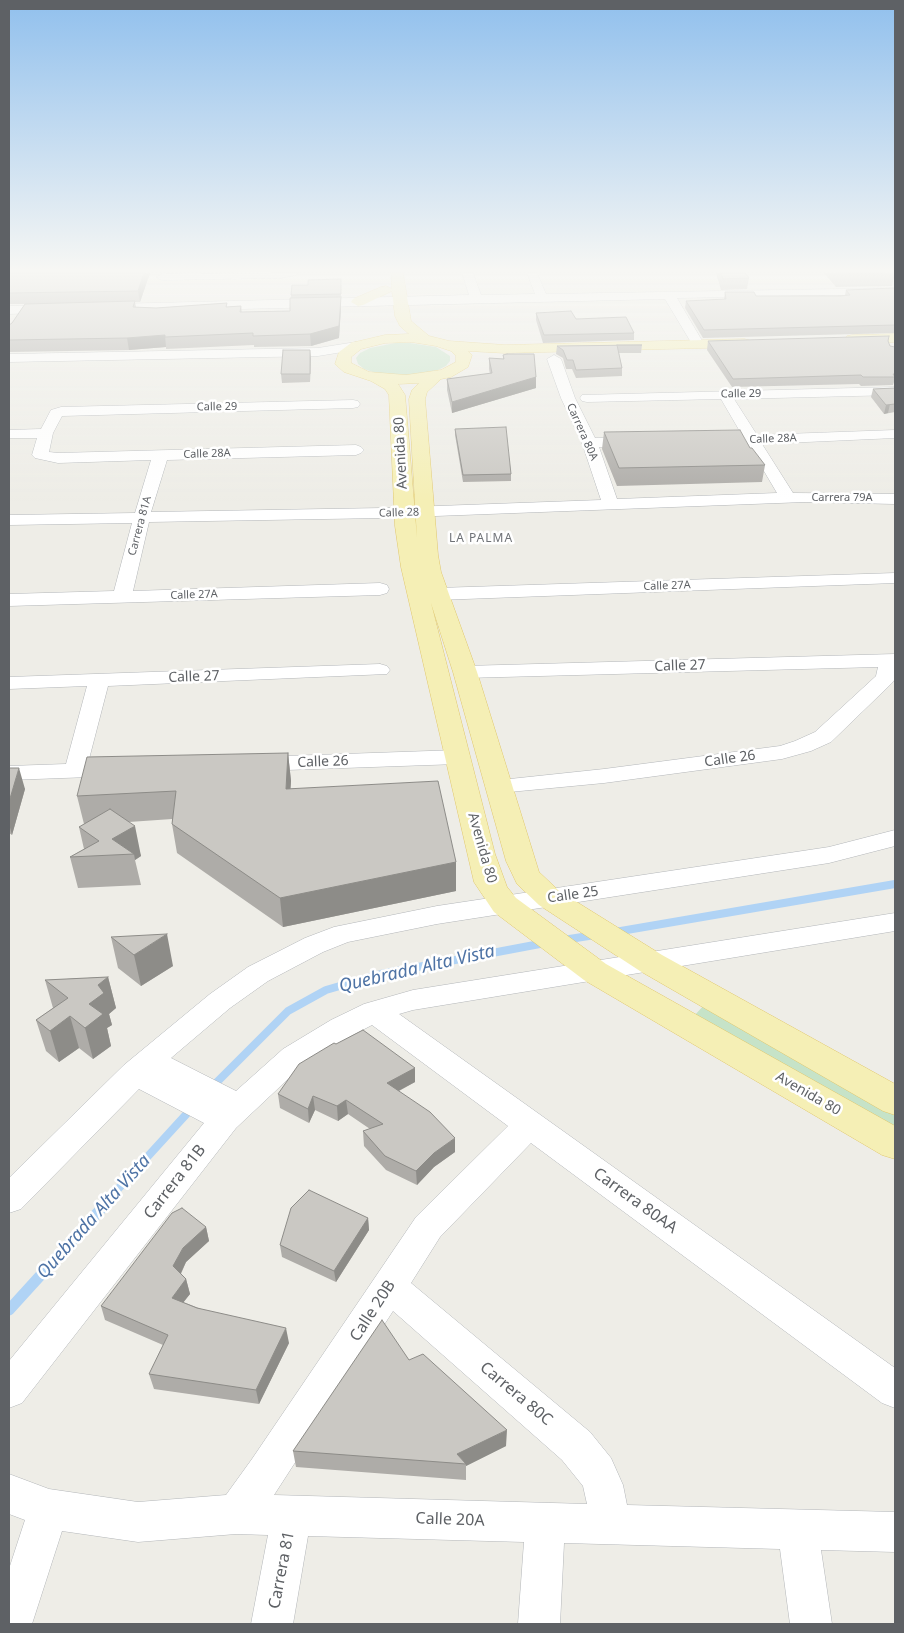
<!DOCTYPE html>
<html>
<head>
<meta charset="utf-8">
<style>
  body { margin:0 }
  #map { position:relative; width:904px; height:1633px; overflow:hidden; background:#eeede7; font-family:"Noto Sans",sans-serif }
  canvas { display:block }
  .frame { position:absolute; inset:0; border:10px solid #5e6165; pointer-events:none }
</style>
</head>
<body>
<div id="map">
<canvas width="904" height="1633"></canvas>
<div class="frame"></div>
</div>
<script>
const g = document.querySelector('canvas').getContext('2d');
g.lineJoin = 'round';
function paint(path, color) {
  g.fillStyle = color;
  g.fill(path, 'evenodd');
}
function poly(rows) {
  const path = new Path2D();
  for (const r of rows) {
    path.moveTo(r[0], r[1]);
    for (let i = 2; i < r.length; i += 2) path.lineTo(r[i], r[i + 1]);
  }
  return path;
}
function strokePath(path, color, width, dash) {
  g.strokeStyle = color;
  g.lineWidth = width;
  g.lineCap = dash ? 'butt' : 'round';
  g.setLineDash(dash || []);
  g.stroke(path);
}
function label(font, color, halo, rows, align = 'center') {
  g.font = font + ' "Noto Sans",sans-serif';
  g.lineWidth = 5;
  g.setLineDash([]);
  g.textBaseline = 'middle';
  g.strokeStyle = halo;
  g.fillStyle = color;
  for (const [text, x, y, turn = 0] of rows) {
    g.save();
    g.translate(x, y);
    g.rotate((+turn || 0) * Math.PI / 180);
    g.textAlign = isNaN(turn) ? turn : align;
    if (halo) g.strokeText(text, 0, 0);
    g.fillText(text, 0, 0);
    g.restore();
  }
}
paint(poly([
  [395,343,410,343,436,347,450,356,450,361,446,366,438,370,408,376,376,373,364,369,358,364,356,358,360,353,370,348],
  [705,1004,895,1113,895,1133,694,1016]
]), '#c6e3c8');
strokePath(poly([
  [615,932,895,884],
  [563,940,595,935],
  [211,1088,288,1011,326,990,381,974,545,943],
  [108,1200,192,1108]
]), '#b0d3f5', 8);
strokePath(poly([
  [9,1310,110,1199]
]), '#b0d3f5', 11);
const minor = poly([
  [298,273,296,275,281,278,162,280,156,277,162,274,298,273],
  [462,273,473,273,481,295,535,294,527,273,537,273,546,294,895,288,895,294,677,298,704,344,698,348,692,344,665,299,113,312,107,308,113,304,469,295,462,273],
  [52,305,56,306,58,309,56,312,9,314,9,306,52,305],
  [356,342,361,343,362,346,361,349,318,356,9,362,9,354,318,348,356,342],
  [554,355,561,359,575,398,595,438,634,437,639,439,642,442,639,445,634,447,599,447,617,499,777,493,748,444,715,446,710,444,707,441,710,438,715,436,742,435,721,399,587,402,582,401,580,398,582,395,895,387,895,395,734,399,757,435,895,430,895,438,762,444,793,493,895,494,895,504,805,502,383,518,149,522,133,591,380,583,387,585,389,589,387,593,380,595,9,606,9,594,114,591,132,523,9,525,9,515,135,513,151,460,58,463,35,458,32,455,37,438,9,438,9,430,41,429,51,410,61,407,353,400,358,401,360,404,358,407,353,408,62,416,53,433,49,452,58,453,356,445,361,447,364,450,361,453,356,455,167,460,151,512,383,508,601,500,582,443,561,398,547,359,554,355],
  [895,573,895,583,438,600,431,598,429,594,431,590,438,588,895,573],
  [895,654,895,679,892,683,831,742,811,751,782,759,604,783,499,793,491,791,487,786,491,781,604,769,780,746,795,741,815,732,876,676,878,667,465,678,458,676,455,672,458,668,465,666,895,654],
  [380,664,387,666,390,670,387,674,108,686,88,763,117,762,125,764,128,769,125,774,117,776,9,780,9,766,66,764,87,686,9,689,9,677,380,664],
  [458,750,466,752,469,757,466,762,458,764,258,771,250,769,247,764,250,759,258,757,458,750],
  [895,830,895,846,829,863,437,924,348,942,323,952,268,981,230,1008,171,1058,236,1091,283,1049,331,1020,364,1004,413,990,895,913,895,931,413,1010,399,1014,895,1368,895,1408,882,1403,531,1143,440,1237,411,1283,590,1432,611,1458,623,1485,627,1505,895,1512,895,1552,821,1550,832,1624,790,1624,780,1549,564,1543,560,1624,518,1624,524,1542,308,1536,293,1624,251,1624,268,1535,236,1534,138,1542,62,1531,32,1624,9,1624,9,1569,25,1520,9,1514,9,1474,49,1489,138,1502,226,1495,252,1459,416,1217,508,1126,372,1025,351,1036,303,1065,236,1128,22,1403,9,1408,9,1361,204,1123,139,1089,21,1209,9,1213,9,1178,124,1065,210,994,248,967,305,938,334,927,437,906,829,847,895,830],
  [393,1311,562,1460,583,1486,587,1504,274,1495,393,1311]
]);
const major = poly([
  [391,273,403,273,411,321,429,336,449,341,505,345,744,339,749,340,751,343,749,346,744,347,505,353,468,351,472,355,468,367,451,377,441,379,427,392,425,399,438,555,441,572,477,672,539,872,559,891,662,955,895,1084,895,1115,883,1111,640,971,539,905,517,884,506,861,453,672,431,603,495,854,507,887,516,898,606,964,895,1126,895,1159,882,1155,584,980,494,912,474,882,401,567,395,526,389,395,385,389,371,381,344,372,335,364,339,352,351,343,385,335,409,334,400,326,395,316,392,291,363,305,358,306,351,302,353,299,381,287,386,286,392,289,391,273],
  [411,342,436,346,451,351,456,356,456,362,441,370,406,375,369,372,351,363,351,357,361,349,385,343,411,342],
  [419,383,412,390,409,399,417,538,405,395,398,384,419,383],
  [895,334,895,342,852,343,847,342,845,339,847,336,852,335,895,334]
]);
strokePath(minor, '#b3b6b9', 1);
strokePath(major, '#e0c76d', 1);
paint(minor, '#fff');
paint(major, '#f5efb5');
paint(poly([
  [9,273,150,273,140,302,135,302,136,307,156,308,227,303,227,307,241,306,242,312,290,311,291,295,308,285,341,279,341,308,339,338,311,346,254,347,254,345,166,349,166,347,129,350,9,352,9,325,12,323,25,304,9,304,9,305],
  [716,273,745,273,749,278,747,289,721,290],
  [824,273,895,273,892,286,836,287],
  [895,288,895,333,703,338,685,308,686,301,724,299,725,292,756,296,845,295,846,290],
  [536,313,576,319,634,333,634,340,543,343,536,320],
  [708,341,888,341,890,346,895,347,895,382,894,382,893,385,861,386,859,384,732,387,707,350],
  [642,345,641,353,619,353,622,368,622,376,576,378,572,369,566,369,563,358,556,354,557,346],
  [310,350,310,382,282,383,281,374],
  [503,355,536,377,536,388,452,413,447,390,447,379,490,374,489,369,489,358,503,359],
  [895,388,895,412,884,414,871,397,873,389],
  [455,429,511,474,511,481,463,482,455,435],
  [604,432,765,465,762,482,617,486,602,449],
  [288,753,291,781,290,789,456,862,456,891,283,927,177,853,172,824,172,819,129,822,141,856,135,860,141,885,78,888,70,857,84,849,79,827,84,824,77,796],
  [9,768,25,789,12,835,9,833],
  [111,937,173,966,141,986,118,968],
  [108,977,116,1008,109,1014,112,1025,107,1028,111,1046,93,1059,79,1048,59,1062,46,1051,36,1020,53,1008,45,980],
  [336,1044,415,1068,415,1082,399,1091,455,1152,434,1167,417,1185,386,1170,364,1146,363,1131,370,1129,348,1114,338,1121,315,1110,309,1123,280,1108,278,1094],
  [368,1218,369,1230,336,1282,282,1257,280,1245],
  [206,1227,209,1241,186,1262,181,1274,186,1279,190,1294,183,1302,289,1343,259,1404,154,1389,149,1374,163,1345,105,1320,101,1306],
  [409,1360,506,1446,466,1466,466,1480,296,1467,293,1451]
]), '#aeaca8');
paint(poly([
  [144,273,150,273,140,302,138,291],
  [341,297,341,308,339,338,311,346,310,334],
  [9,308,10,316,9,318],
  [165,335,166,347,129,350,127,338],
  [310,350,311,358,310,382],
  [536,377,536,388,452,413,452,402],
  [890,404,888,413,884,414,886,405],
  [288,753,291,781,289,817,286,789],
  [19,768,25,789,12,835,9,824,9,802],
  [135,826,141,856,135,860,134,854,112,839],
  [456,862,456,891,283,927,280,898],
  [167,934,173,966,141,986,134,955],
  [108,977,116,1008,109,1014,112,1025,107,1028,111,1046,93,1059,85,1028,89,1004,98,985],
  [70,1016,79,1048,59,1062,50,1031],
  [415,1068,415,1082,387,1097,387,1083],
  [313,1096,315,1110,309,1123,308,1109],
  [346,1100,348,1114,338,1121,337,1106],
  [455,1138,455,1152,434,1167,417,1185,416,1171,434,1153],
  [368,1218,369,1230,336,1282,334,1271],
  [206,1227,209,1241,186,1262,177,1281,173,1266,183,1248],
  [186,1279,190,1294,176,1312,172,1298],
  [286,1328,289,1343,259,1404,256,1390],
  [507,1430,506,1446,466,1466,466,1464,457,1454]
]), '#8d8c88');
const building = poly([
  [9,273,144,273,138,291,9,293,9,273],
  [721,273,745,273,749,278,723,279,721,273],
  [838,273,887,273,839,274,838,273],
  [341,279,341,294,291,295,292,285,308,285,308,280,341,279],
  [895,288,895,325,704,330,686,301,726,299,725,292,754,292,756,296,840,296,850,295,846,290,895,288],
  [341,297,339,326,310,334,253,336,253,333,165,337,165,335,127,338,9,340,9,325,12,323,25,304,135,301,133,307,156,308,227,303,226,307,241,306,240,312,290,311,290,298,341,297],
  [571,311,576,319,626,317,634,333,544,335,536,313,571,311],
  [889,336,888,341,890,346,895,347,895,374,893,374,895,377,863,377,861,375,733,379,708,341,889,336],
  [617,345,622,368,576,370,573,360,567,360,563,350,557,346,642,345,617,345],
  [283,350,310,350,310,374,281,374,283,350],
  [507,354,534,354,536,377,452,402,447,379,492,373,489,358,504,359,503,355,507,354],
  [895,388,895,404,886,405,873,389,895,388],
  [506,427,511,474,463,475,455,429,506,427],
  [740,430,750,448,752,448,765,465,619,468,604,432,740,430],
  [288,753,286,789,438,781,456,862,280,898,172,824,176,791,77,796,87,757,288,753],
  [9,768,19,768,9,802,9,768],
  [110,809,135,826,112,839,134,854,70,857,99,841,79,827,110,809],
  [167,934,134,955,111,937,167,934],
  [108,977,98,985,104,993,89,1004,103,1014,85,1028,70,1016,50,1031,36,1020,68,998,45,980,108,977],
  [363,1030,415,1068,387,1083,430,1112,455,1138,434,1153,416,1171,385,1156,363,1131,383,1124,346,1100,337,1106,313,1096,308,1109,278,1094,299,1064,334,1043,336,1044,363,1030],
  [309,1190,368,1218,334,1271,280,1245,291,1208,309,1190],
  [182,1208,206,1227,183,1248,173,1266,186,1279,172,1298,197,1308,286,1328,256,1390,149,1374,168,1335,101,1306,172,1213,182,1208],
  [382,1320,409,1360,423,1354,507,1430,457,1454,466,1464,293,1451,382,1320]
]);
paint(building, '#cac8c3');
strokePath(building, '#8d8c88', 1);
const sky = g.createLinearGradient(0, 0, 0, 501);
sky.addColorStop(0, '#91c0ed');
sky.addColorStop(0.54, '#f7f7f4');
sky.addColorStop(1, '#f7f7f400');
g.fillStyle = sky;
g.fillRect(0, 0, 904, 501);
label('11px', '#5e6165', '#fff', [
  ["Calle 29",741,394,-1],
  ["Calle 29",217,407,-1],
  ["Carrera 80A",582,432,66],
  ["Calle 28A",773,439,-2],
  ["Calle 28A",207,454,-2],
  ["Carrera 79A",842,498],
  ["Calle 28",399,513,-2],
  ["Carrera 81A",140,526,-75],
  ["Calle 27A",667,586,-2],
  ["Calle 27A",194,595,-2]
]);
g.letterSpacing = '1px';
label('12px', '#6f7277', '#fff', [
  ["LA PALMA",481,539]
]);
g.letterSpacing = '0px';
label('14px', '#5e6165', '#fff', [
  ["Avenida 80",401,453,-93],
  ["Calle 27",680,666,-2],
  ["Calle 27",194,677,-2],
  ["Calle 26",730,759,-8],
  ["Calle 26",323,762,-2],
  ["Avenida 80",482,848,74],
  ["Calle 25",573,895,-8],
  ["Avenida 80",808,1094,30]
]);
label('16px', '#5e6165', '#fff', [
  ["Carrera 81B",175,1182,-52],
  ["Carrera 80AA",635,1201,36],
  ["Calle 20B",373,1311,-57],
  ["Carrera 80C",516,1394,40],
  ["Calle 20A",450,1520,2],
  ["Carrera 81",282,1570,-79]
]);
label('italic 18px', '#4e73a5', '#fff', [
  ["Quebrada Alta Vista",417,969,-13],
  ["Quebrada Alta Vista",94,1217,-48]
]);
</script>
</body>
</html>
